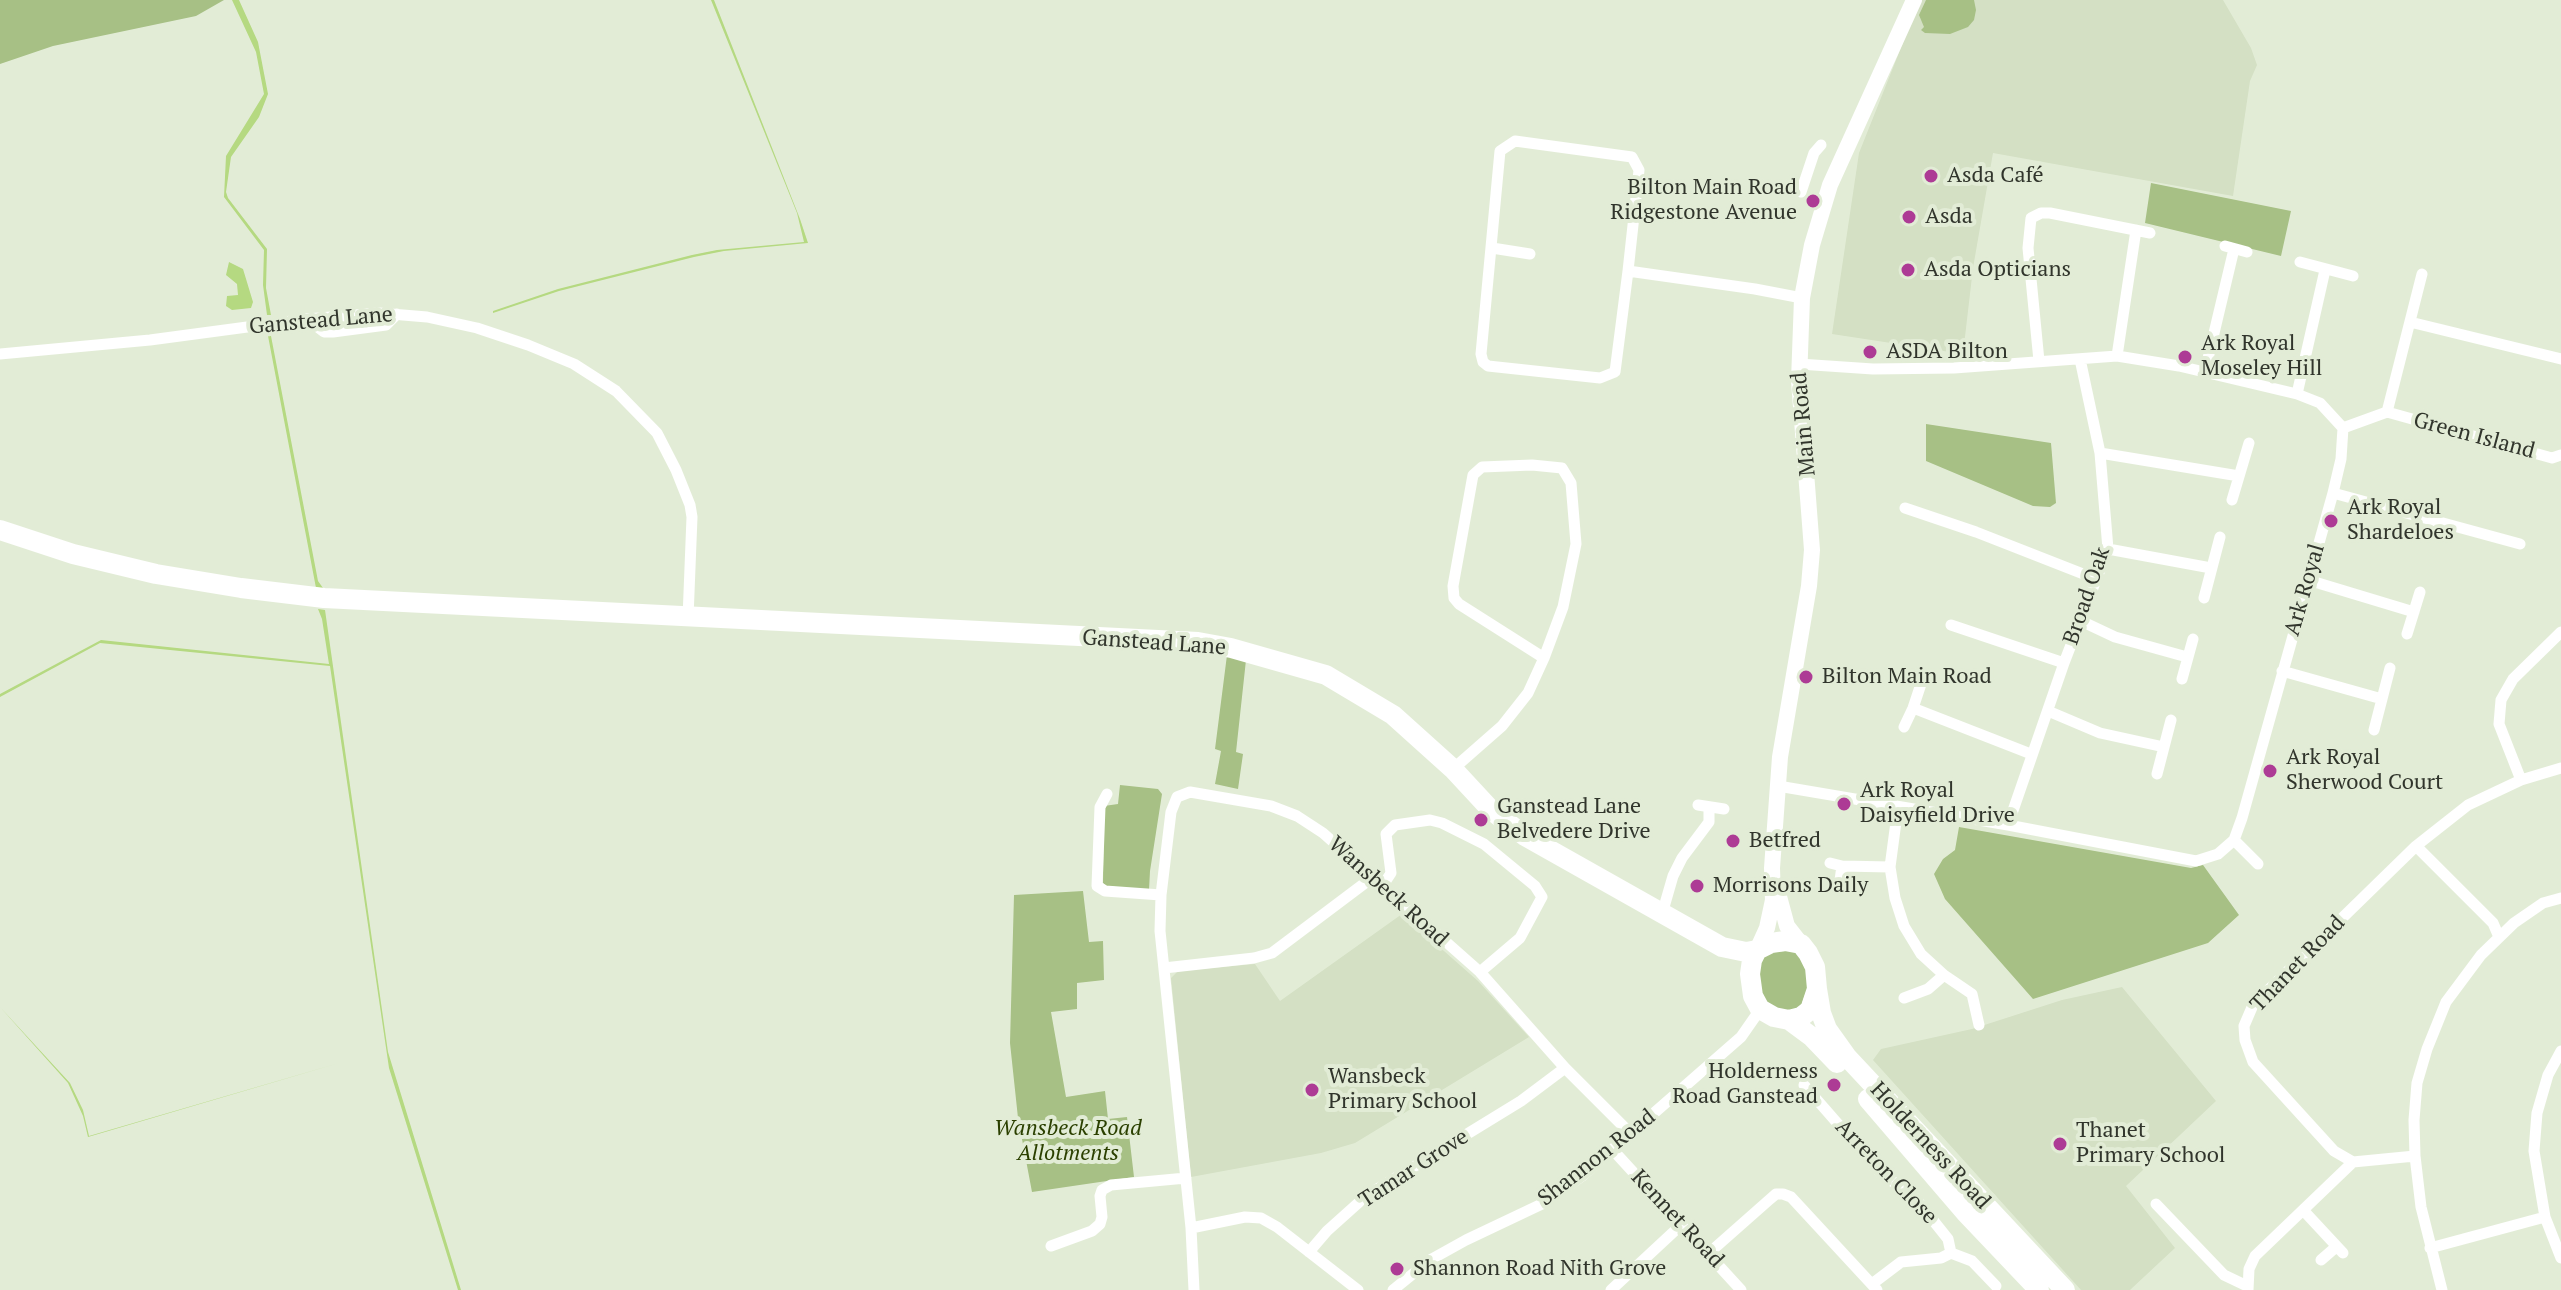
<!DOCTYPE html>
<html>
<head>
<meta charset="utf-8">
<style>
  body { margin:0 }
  canvas { display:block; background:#e2ecd6 }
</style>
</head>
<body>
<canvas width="2561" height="1290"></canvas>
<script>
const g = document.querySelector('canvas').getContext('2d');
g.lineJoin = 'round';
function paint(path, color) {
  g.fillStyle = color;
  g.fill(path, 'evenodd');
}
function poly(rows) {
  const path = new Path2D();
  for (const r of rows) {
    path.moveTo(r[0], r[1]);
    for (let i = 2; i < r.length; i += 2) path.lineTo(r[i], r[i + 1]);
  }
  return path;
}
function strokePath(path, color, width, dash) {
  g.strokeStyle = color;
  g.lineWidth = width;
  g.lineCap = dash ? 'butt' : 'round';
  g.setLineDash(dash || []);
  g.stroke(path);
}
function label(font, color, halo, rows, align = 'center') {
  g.font = font + ' "PT Serif",serif';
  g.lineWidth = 8;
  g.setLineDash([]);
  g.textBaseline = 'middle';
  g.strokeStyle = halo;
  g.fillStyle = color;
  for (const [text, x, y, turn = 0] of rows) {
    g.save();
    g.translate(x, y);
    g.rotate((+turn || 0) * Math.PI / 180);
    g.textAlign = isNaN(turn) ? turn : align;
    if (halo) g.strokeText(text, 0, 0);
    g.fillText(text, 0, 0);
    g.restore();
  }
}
paint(poly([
  [1920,0,2223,0,2251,48,2257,65,2250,81,2233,196,1993,153,1973,268,1963,354,1832,334,1859,153],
  [1402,914,1478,981,1529,1037,1355,1143,1321,1153,1191,1177,1171,978,1178,971,1255,964,1280,1001],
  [2122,987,2216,1101,2126,1186,2175,1248,2130,1290,2081,1290,1873,1060,1881,1049,1972,1029,2062,1000]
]), '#d4e0c4');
paint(poly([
  [0,0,224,0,196,16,53,46,0,64],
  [1926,0,1974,0,1976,10,1974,20,1968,27,1950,34,1925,33,1921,30,1924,27,1919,15],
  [2151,183,2291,211,2281,256,2145,223],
  [1926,424,2051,443,2056,503,2050,507,2033,506,1926,461],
  [1227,655,1246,660,1236,752,1243,754,1238,789,1215,784,1221,751,1215,749],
  [1120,785,1158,789,1162,794,1150,871,1149,890,1106,886,1103,883,1104,806,1118,804],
  [1959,827,2191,868,2203,865,2239,915,2208,943,2033,999,1945,899,1934,874,1943,859,1955,850],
  [1083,891,1089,942,1103,941,1104,980,1077,983,1077,1009,1051,1012,1066,1097,1105,1091,1108,1119,1127,1117,1134,1177,1032,1192,1018,1118,1010,1043,1014,895],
  [1796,950,1811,978,1801,1006,1790,1011,1772,1009,1757,990,1756,975,1764,953]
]), '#a7c085');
paint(poly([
  [232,0,239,0,258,42,268,94,259,117,231,157,226,192,228,198,267,249,266,288,271,315,267,315,263,285,264,250,224,197,226,156,264,94,256,52],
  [711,0,714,0,800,219,808,243,724,251,694,257,559,291,493,313,493,311,558,289,692,255,717,250,804,242,797,213],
  [229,262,243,269,253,302,251,308,232,310,226,306,227,296,238,295,237,284,226,275],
  [268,336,271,336,318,581,323,588,316,588],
  [318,609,325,610,388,1052,461,1290,458,1290,389,1068,330,666,100,643,0,697,0,694,101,640,329,664,322,619],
  [0,1007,70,1083,83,1110,89,1136,339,1063,88,1137,83,1116,68,1083]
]), '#b5d981');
strokePath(poly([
  [1801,192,1814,153,1821,145],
  [2225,246,2247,252],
  [1492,248,1530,254],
  [2300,262,2353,276],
  [1628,271,1639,170,1632,157,1515,141,1500,151,1481,354,1483,362,1488,366,1600,378,1615,372,1628,271,1755,289,1802,298],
  [307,319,324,332,333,332,386,325,397,314],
  [2410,322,2561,359],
  [0,354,150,340,307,319,379,313,427,317,477,328,528,345,574,364,616,391,657,433,676,470,690,505,692,517,688,618],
  [2117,356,2136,230],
  [2039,361,2028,248,2031,218,2041,213,2050,213,2150,233],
  [2205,371,2234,249],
  [2297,394,2325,270],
  [2387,412,2422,274],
  [2343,428,2387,412,2552,458,2561,455],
  [2100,453,2239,476],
  [2333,493,2520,544],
  [2232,500,2249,443],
  [1905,508,1976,532,2096,579],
  [2108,549,2211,568],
  [2308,580,2414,612],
  [2204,598,2220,537],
  [2081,621,2115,637,2187,657],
  [1951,625,2064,663],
  [2407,634,2420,592],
  [2282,671,2382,699],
  [2182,679,2193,639],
  [1913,708,2031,754],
  [2048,711,2100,733,2164,747],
  [1904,727,1913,708,1921,684],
  [2374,730,2390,668],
  [1453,769,1502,726,1528,693,1544,658,1563,607,1576,544,1571,483,1562,468,1532,465,1482,467,1473,475,1453,586,1454,598,1459,604,1544,658],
  [2157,774,2171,720],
  [2521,780,2499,724,2501,700,2513,679,2561,632],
  [1778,786,2008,825,2196,861,2218,854,2234,840,2242,818,2333,493,2341,459,2343,428,2320,403,2297,394,2179,366,2117,356,1954,368,1873,369,1799,364],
  [1107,794,1100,807,1097,886,1105,891,1161,895],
  [1698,805,1724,809],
  [1898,807,1890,867,1895,898,1904,926,1921,954,1944,975,1972,994,1979,1025],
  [2008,825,2064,663,2108,549,2100,453,2080,359],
  [2234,840,2258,864],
  [2416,846,2493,923,2499,937],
  [1830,863,1842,866,1840,880],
  [1842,866,1890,867],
  [1383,885,1391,873,1386,834,1395,825,1430,820,1442,823,1484,844,1535,886,1542,897,1520,938,1480,972],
  [1662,914,1673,876,1682,858,1709,822,1709,808],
  [1164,968,1254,958,1272,953,1373,877],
  [1904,998,1928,989,1944,975],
  [2561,1051,2548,1075,2537,1113,2534,1151,2545,1217,2561,1258],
  [1804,1085,1880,1172,1916,1199,1948,1239,1951,1253],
  [1612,1149,1741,1290],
  [2353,1162,2334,1151,2253,1062,2245,1040,2244,1026,2253,1005,2416,846,2468,805,2521,780,2561,768],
  [2156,1204,2224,1275,2247,1286],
  [2303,1210,2343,1253],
  [1191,1228,1245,1217,1261,1218,1277,1227,1358,1290],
  [1051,1246,1092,1231,1100,1224,1102,1217,1100,1196,1102,1190,1111,1185,1186,1178],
  [2430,1248,2545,1217],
  [1309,1252,1327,1231,1366,1196,1521,1101,1565,1068],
  [1709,1253,1769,1200,1776,1194,1783,1194,1791,1197,1877,1290],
  [2321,1260,2336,1247],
  [1872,1284,1901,1262,1941,1258,1951,1253,1972,1261,1996,1286],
  [1194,1290,1191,1228,1160,931,1161,895,1171,812,1177,797,1190,792,1271,806,1297,816,1323,833,1480,972,1565,1068,1630,1133],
  [1393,1290,1430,1260,1466,1240,1544,1203,1582,1176,1741,1037,1757,1014,1756,1004],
  [1611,1290,1681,1225],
  [2248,1290,2249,1269,2255,1256,2353,1162,2415,1156],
  [2442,1290,2421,1207,2415,1156,2414,1120,2417,1083,2427,1049,2446,1002,2481,955,2514,923,2543,903,2561,898]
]), '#fff', 11);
strokePath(poly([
  [1777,889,1787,926,1801,944],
  [1757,950,1767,928,1773,900,1772,868,1780,757,1809,586,1812,550,1799,381,1802,298,1812,245,1830,185,1914,0]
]), '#fff', 16);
strokePath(poly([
  [0,530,73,554,156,574,241,588,324,598,1198,642,1231,648,1326,675,1393,715,1453,769,1491,810,1525,836,1722,947,1746,952,1757,950],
  [1785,941,1801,944,1808,953,1815,967,1817,989,1810,1010,1801,1017,1789,1020,1774,1017,1760,1009,1753,996,1750,974,1752,960,1757,950,1771,943,1785,941],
  [1817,989,1821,1013,1827,1029,1847,1057,2065,1290],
  [1789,1020,1812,1037,1837,1063],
  [1868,1099,1965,1212,2039,1290]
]), '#fff', 20);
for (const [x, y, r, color] of [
  [1931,176,8,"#ad3b95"],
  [1813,201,8,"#ad3b95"],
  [1909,217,8,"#ad3b95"],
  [1908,270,8,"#ad3b95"],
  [1870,352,8,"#ad3b95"],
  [2185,357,8,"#ad3b95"],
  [2331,521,8,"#ad3b95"],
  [1806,677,8,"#ad3b95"],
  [2270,771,8,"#ad3b95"],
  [1844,804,8,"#ad3b95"],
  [1481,820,8,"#ad3b95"],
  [1733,841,8,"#ad3b95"],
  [1697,886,8,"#ad3b95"],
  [1834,1085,8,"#ad3b95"],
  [1312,1090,8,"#ad3b95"],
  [2060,1144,8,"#ad3b95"],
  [1397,1269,8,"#ad3b95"]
]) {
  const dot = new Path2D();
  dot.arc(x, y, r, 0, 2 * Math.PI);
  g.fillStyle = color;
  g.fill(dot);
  strokePath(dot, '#e2ecd6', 3);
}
label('22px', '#31352c', '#e2ecd6', [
  ["Asda Café",1947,176],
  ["Bilton Main Road",1797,188,"right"],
  ["Ridgestone Avenue",1797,213,"right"],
  ["Asda",1925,217],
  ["Asda Opticians",1924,270],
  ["Ark Royal",2201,344],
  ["Moseley Hill",2201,369],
  ["ASDA Bilton",1886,352],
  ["Ark Royal",2347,508],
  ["Shardeloes",2347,533],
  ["Bilton Main Road",1822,677],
  ["Ark Royal",2286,758],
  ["Sherwood Court",2286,783],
  ["Ark Royal",1860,791],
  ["Daisyfield Drive",1860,816],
  ["Ganstead Lane",1497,807],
  ["Belvedere Drive",1497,832],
  ["Betfred",1749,841],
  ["Morrisons Daily",1713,886],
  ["Holderness",1818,1072,"right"],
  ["Road Ganstead",1818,1097,"right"],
  ["Wansbeck",1328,1077],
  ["Primary School",1328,1102],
  ["Thanet",2076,1131],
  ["Primary School",2076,1156],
  ["Shannon Road Nith Grove",1413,1269]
], 'left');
label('22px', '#31352c', '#e2ecd6', [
  ["Ganstead Lane",321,321,-5],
  ["Main Road",1804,424,-95],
  ["Green Island",2474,436,15],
  ["Ark Royal",2305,590,-74],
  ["Broad Oak",2087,596,-71],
  ["Ganstead Lane",1154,643,4],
  ["Wansbeck Road",1388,892,42],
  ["Thanet Road",2298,964,-46],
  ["Holderness Road",1930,1146,47],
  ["Shannon Road",1597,1158,-38],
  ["Tamar Grove",1414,1169,-33],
  ["Arreton Close",1886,1172,46],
  ["Kennet Road",1677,1219,47]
]);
label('italic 22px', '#2b4000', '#e2ecd6', [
  ["Wansbeck Road",1068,1129],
  ["Allotments",1068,1154]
]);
</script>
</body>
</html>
